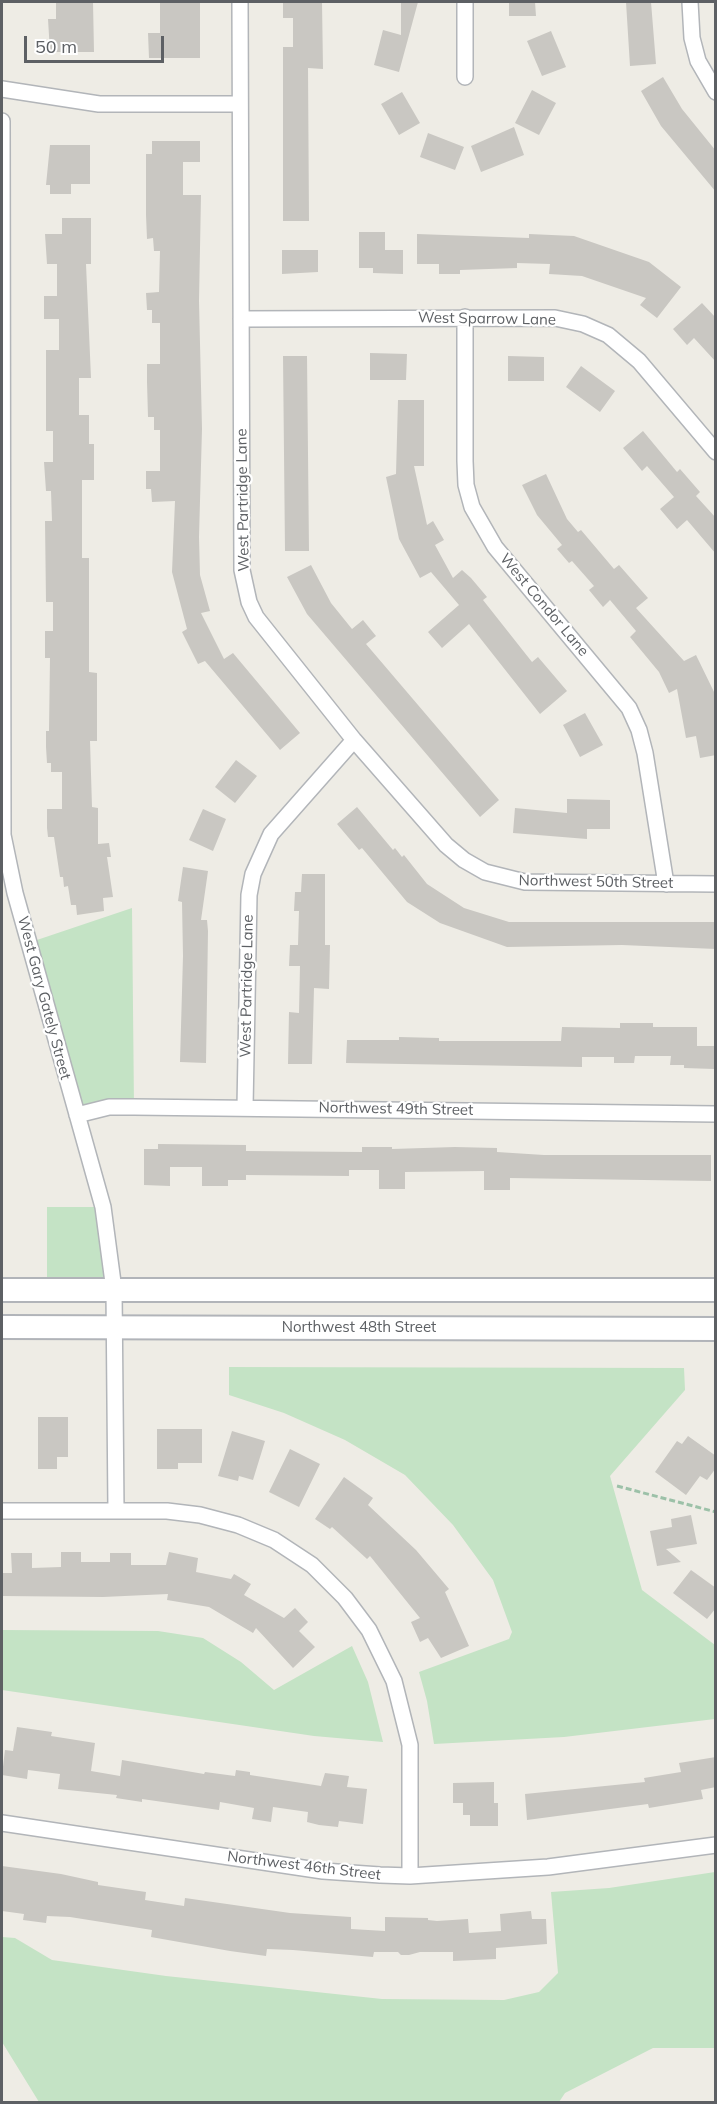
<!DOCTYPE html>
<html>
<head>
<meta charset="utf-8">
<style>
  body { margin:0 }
  #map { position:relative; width:717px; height:2104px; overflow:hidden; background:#eeece5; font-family:Mulish,sans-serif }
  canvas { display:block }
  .frame { position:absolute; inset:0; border:3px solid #5d6064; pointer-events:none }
  .scale { position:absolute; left:24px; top:36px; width:140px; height:27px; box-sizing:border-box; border:3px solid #5d6064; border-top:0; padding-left:8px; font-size:18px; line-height:21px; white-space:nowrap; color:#5d6064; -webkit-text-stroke:4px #fff; paint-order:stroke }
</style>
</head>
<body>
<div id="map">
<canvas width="717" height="2104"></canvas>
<div class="frame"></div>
<div class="scale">50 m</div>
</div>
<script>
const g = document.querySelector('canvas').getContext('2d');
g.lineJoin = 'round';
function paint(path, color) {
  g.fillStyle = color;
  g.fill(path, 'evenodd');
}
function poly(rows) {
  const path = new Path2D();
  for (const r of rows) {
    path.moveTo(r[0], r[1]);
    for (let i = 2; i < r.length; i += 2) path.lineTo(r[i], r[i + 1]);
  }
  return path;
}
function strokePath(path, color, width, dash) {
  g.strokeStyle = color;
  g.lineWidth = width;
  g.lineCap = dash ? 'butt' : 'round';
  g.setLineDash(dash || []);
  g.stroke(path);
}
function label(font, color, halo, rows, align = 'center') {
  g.font = font + ' Mulish,sans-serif';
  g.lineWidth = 4.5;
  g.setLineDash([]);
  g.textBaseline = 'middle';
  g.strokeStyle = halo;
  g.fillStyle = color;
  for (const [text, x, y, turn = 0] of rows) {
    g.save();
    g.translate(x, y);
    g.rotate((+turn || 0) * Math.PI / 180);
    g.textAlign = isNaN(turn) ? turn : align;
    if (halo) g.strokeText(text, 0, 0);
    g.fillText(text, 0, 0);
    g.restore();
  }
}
paint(poly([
  [132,908,134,1107,77,1115,28,943],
  [47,1207,103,1207,114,1290,47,1290],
  [229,1367,684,1368,685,1390,610,1476,642,1590,715,1645,715,1719,564,1737,434,1744,427,1701,419,1672,509,1639,512,1632,493,1580,453,1525,405,1475,345,1440,284,1413,229,1395],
  [2,1630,158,1631,203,1638,241,1662,274,1690,352,1646,368,1682,383,1742,314,1736,2,1690],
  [715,1872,715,2048,653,2048,565,2093,559,2102,39,2102,2,2042,2,1937,15,1938,52,1960,166,1976,382,1999,504,2000,539,1992,558,1973,551,1892,609,1888]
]), '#c4e3c5');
paint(poly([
  [56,2,93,2,94,52,50,52,48,19,56,19],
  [160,2,200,2,200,58,149,58,148,33,160,33],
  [283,2,322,2,323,69,308,68,309,221,283,221,283,47,293,47,293,18,283,18],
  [401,2,418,2,399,72,374,65,383,30,401,35],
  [509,2,535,2,536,16,509,16],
  [626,2,651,2,656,64,630,66],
  [551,31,566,67,542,76,527,41],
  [663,77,682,109,716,151,716,192,661,126,641,91],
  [532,90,556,103,539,135,515,123],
  [402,92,420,123,399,135,381,104],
  [514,127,524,155,481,172,471,146],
  [428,133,464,147,455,170,420,157],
  [152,141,200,141,200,162,183,162,183,195,201,195,199,301,202,429,199,537,200,575,210,611,201,613,224,659,233,653,300,733,280,750,205,661,198,664,182,632,187,629,172,572,175,501,152,502,151,489,146,489,146,471,160,471,160,430,154,430,154,417,148,417,147,382,147,364,160,364,160,323,152,323,152,310,147,310,146,293,159,292,160,251,154,251,153,238,147,239,146,215,146,154,152,154],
  [50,145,90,145,90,184,71,184,71,194,50,194,50,185,46,185],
  [62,218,91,218,91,264,86,264,91,378,79,378,79,415,89,415,89,444,94,444,94,480,82,480,82,558,89,558,89,672,97,673,97,741,90,741,92,807,98,808,98,844,109,843,111,857,107,857,113,897,103,898,104,911,77,915,76,905,71,905,68,886,64,887,63,877,60,877,54,837,48,837,47,828,47,809,62,809,62,772,51,772,51,763,47,763,46,747,46,731,49,731,50,658,45,658,45,631,53,631,53,602,46,602,45,521,52,521,51,491,46,491,44,462,53,462,53,431,46,431,46,350,59,350,59,319,44,319,44,296,57,296,57,264,47,264,45,234,62,234],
  [359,232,385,232,385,250,403,250,403,274,373,273,373,268,359,268],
  [417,234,529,238,529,234,574,236,649,262,681,287,657,318,640,305,646,298,582,276,549,274,550,264,517,263,517,268,460,270,460,274,439,274,439,264,417,264],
  [282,250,318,250,318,272,282,274],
  [702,303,716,318,716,362,694,338,687,345,673,329],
  [370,353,407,354,406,380,370,380],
  [283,356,307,356,309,551,285,551],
  [508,356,544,357,544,381,508,381],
  [581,366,615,391,600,412,566,387],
  [398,400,424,400,424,466,414,466,427,525,433,521,444,540,435,545,453,578,462,570,471,578,487,597,483,600,532,662,538,657,567,691,540,714,469,624,442,648,428,632,459,605,431,572,420,578,399,539,386,477,396,474],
  [643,431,677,472,680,469,700,492,696,496,716,518,716,554,687,520,677,529,660,509,674,497,647,466,642,471,623,448],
  [546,474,567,519,578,532,581,530,614,569,619,565,648,598,636,608,684,661,696,655,716,696,716,755,700,758,696,736,686,738,677,689,669,693,659,672,630,637,636,631,610,600,603,607,589,590,594,586,572,561,569,563,557,549,562,545,537,515,522,485],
  [311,565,331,603,352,629,363,620,376,636,366,644,499,800,480,817,307,614,287,577],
  [585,713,603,745,580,757,563,725],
  [236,760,257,776,235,803,215,787],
  [567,799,610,800,610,829,587,829,587,839,513,833,515,808,567,813],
  [357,807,393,850,395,848,402,857,404,855,427,884,464,908,509,922,716,922,716,949,622,945,507,947,440,923,407,902,362,848,359,850,337,824],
  [203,809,226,819,213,851,189,840],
  [183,867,208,871,201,920,207,920,208,931,206,1063,180,1062,183,956,182,902,178,901],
  [302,874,325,874,325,945,330,945,329,989,314,988,312,1064,288,1064,289,1012,299,1013,300,966,289,966,290,945,298,945,299,911,294,911,295,892,301,892],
  [620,1023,653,1023,653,1027,697,1027,697,1046,714,1046,714,1069,684,1068,684,1065,670,1065,671,1056,635,1056,634,1063,614,1063,614,1057,582,1057,582,1067,346,1063,347,1040,399,1040,399,1037,439,1038,439,1041,561,1041,562,1027,620,1028],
  [158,1144,246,1145,246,1151,362,1152,362,1147,392,1147,392,1149,455,1147,497,1148,497,1152,544,1155,711,1155,711,1181,510,1178,510,1190,484,1190,484,1171,405,1172,405,1189,379,1189,379,1170,349,1170,349,1176,246,1175,246,1180,228,1180,228,1186,202,1186,202,1167,170,1167,170,1186,144,1185,144,1149,158,1149],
  [38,1417,68,1417,68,1457,57,1457,57,1469,38,1469],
  [157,1429,202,1429,202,1463,178,1463,178,1469,157,1469],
  [232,1431,265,1441,253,1480,239,1476,238,1481,218,1476],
  [688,1436,716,1456,716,1468,707,1480,700,1476,686,1495,655,1472,677,1441,682,1444],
  [290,1449,320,1464,299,1507,269,1492],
  [344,1477,373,1498,368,1505,416,1550,449,1589,445,1592,469,1646,441,1658,428,1638,420,1642,411,1622,420,1618,370,1556,367,1559,332,1527,330,1529,315,1519],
  [691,1515,697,1544,666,1549,681,1562,657,1566,650,1531,672,1527,671,1519],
  [61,1552,81,1552,81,1562,110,1562,110,1553,131,1553,131,1565,166,1565,169,1552,198,1558,196,1572,231,1579,234,1574,251,1584,244,1595,284,1618,295,1608,308,1622,299,1631,315,1647,293,1668,256,1628,253,1633,209,1607,167,1600,168,1594,103,1597,2,1596,2,1573,12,1573,11,1553,32,1553,32,1568,61,1567],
  [691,1570,716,1588,716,1608,707,1619,673,1593],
  [17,1727,52,1732,51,1736,95,1743,91,1771,120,1776,122,1760,204,1774,205,1772,235,1776,236,1770,250,1772,250,1775,321,1786,325,1773,349,1776,347,1787,367,1789,363,1824,339,1821,338,1827,319,1825,307,1822,308,1812,273,1807,271,1822,252,1819,254,1808,220,1802,219,1810,142,1799,142,1802,116,1798,117,1795,58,1789,60,1774,28,1770,27,1779,2,1775,5,1750,13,1751],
  [716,1757,716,1787,701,1790,703,1799,649,1808,648,1804,527,1820,525,1794,645,1782,644,1778,681,1772,679,1763],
  [494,1782,494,1803,498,1803,498,1826,470,1826,470,1815,463,1815,463,1803,453,1803,453,1783],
  [2,1866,61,1874,98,1882,98,1885,146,1892,145,1900,184,1906,185,1898,290,1913,351,1917,351,1929,385,1931,385,1917,428,1918,428,1920,437,1921,468,1919,469,1933,501,1931,500,1914,531,1911,532,1919,546,1919,547,1944,496,1948,496,1959,453,1961,453,1952,420,1952,409,1955,401,1955,398,1952,374,1952,373,1957,293,1950,267,1949,266,1956,230,1951,151,1937,152,1930,70,1917,47,1916,46,1923,23,1920,24,1914,2,1911]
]), '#c9c7c2');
const street = poly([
  [240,2,242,570,249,602,256,617,354,740,446,845,464,860,485,872,525,882,716,884],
  [465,2,465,77],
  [690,2,692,38,698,61,716,92],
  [2,89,99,104,240,104],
  [2,121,3,835,15,893,103,1207,114,1290,116,1511],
  [465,317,465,461,466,485,472,507,495,547,629,708,639,730,645,753,666,884],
  [241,319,555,318,583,324,608,335,639,361,716,452],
  [245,1107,249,895,253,874,271,834,354,740],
  [77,1115,109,1107,134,1107,716,1114],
  [2,1511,167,1511,200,1515,238,1525,274,1540,312,1565,345,1598,369,1630,394,1681,410,1745,410,1876],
  [2,1823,323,1871,380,1875,410,1876,548,1867,716,1845]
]);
const secondary = poly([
  [2,1290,716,1290],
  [2,1327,716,1329]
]);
strokePath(street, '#b2b5b9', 18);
strokePath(secondary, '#b1b4b9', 26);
strokePath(poly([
  [617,1486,716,1512]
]), '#9cc1a8', 3, [6, 3]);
strokePath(street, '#fff', 15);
strokePath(secondary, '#fff', 22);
label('15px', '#5d6064', '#fff', [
  ["West Sparrow Lane",487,319,1],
  ["West Partridge Lane",243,500,-91],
  ["West Condor Lane",544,605,50],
  ["Northwest 50th Street",596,882,1],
  ["West Partridge Lane",247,986,-89],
  ["West Gary Gately Street",44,998,75],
  ["Northwest 49th Street",396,1109,1],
  ["Northwest 48th Street",359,1327],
  ["Northwest 46th Street",304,1866,7]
]);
</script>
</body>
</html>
